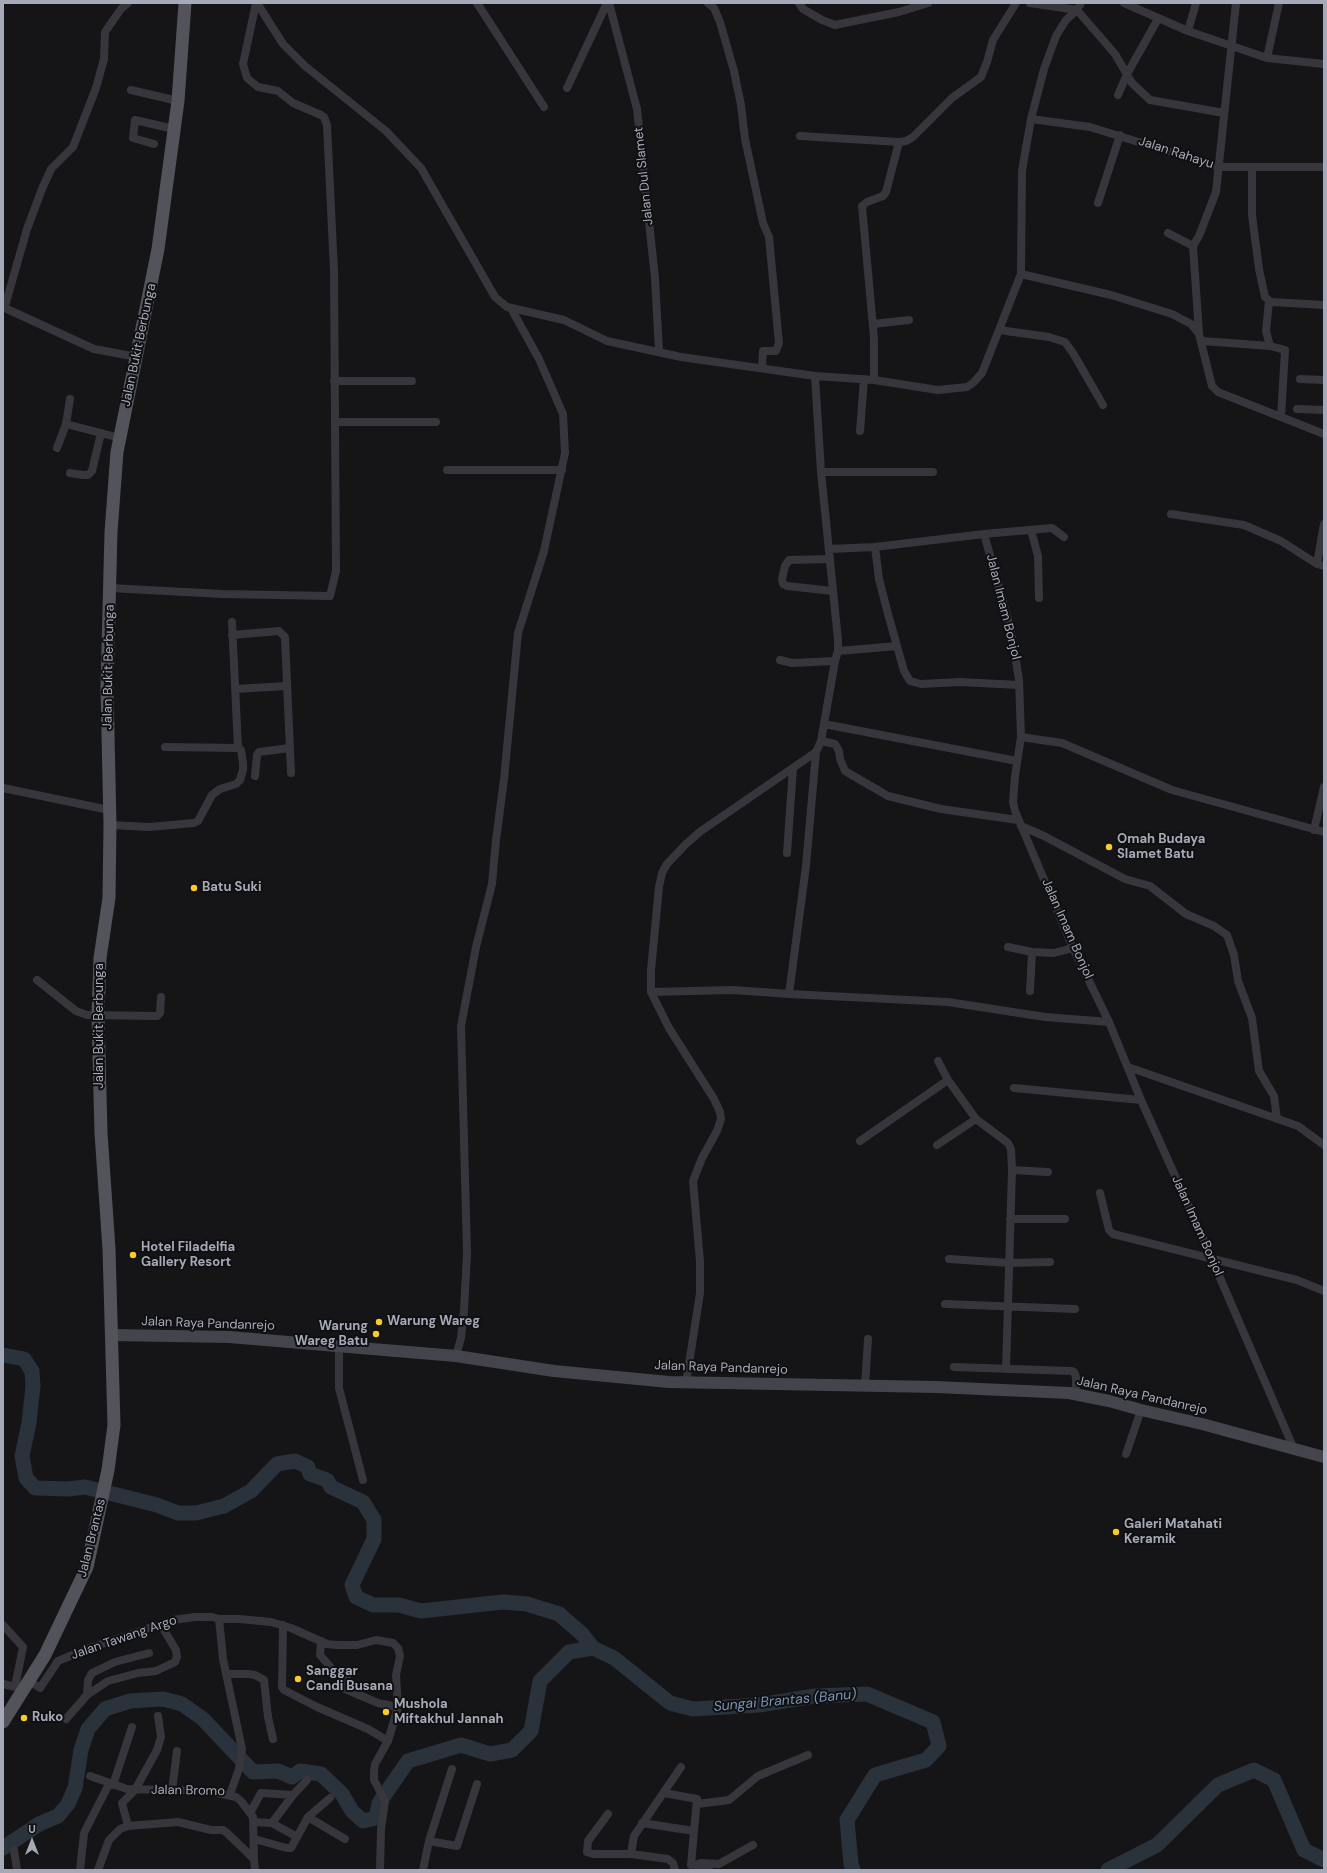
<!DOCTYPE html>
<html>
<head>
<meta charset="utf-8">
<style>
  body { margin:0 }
  #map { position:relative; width:1327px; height:1873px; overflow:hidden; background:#151517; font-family:"DM Sans",sans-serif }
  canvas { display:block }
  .frame { position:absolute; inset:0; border:4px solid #a6aab8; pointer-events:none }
  .north { position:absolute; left:12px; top:1821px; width:40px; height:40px; -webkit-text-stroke:3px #101012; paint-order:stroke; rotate:0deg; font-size:11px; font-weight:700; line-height:16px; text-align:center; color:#a6aab8 }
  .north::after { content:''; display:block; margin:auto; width:14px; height:18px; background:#a6aab8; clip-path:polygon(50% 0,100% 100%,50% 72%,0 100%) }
</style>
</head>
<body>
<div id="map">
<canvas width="1327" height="1873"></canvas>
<div class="frame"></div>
<div class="north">U</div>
</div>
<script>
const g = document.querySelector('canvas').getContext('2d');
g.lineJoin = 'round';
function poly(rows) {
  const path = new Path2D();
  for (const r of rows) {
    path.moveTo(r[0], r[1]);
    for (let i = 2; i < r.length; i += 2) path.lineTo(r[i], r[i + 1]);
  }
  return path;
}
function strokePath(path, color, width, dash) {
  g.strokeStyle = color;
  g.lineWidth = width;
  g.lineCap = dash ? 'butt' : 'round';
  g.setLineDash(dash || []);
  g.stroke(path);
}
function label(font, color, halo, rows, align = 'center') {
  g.font = font + ' "DM Sans",sans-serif';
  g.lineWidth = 4;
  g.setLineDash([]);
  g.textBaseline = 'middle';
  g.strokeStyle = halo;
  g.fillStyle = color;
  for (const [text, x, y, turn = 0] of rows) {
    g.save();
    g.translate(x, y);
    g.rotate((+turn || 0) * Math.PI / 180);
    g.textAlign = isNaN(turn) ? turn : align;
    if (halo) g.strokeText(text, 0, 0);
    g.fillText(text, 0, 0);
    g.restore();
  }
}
strokePath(poly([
  [3,1355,24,1359,32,1371,33,1386,29,1423,22,1456,26,1478,35,1488,68,1489,85,1487,157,1505,178,1513,196,1513,224,1506,251,1491,277,1464,295,1461,308,1467,310,1474,327,1480,331,1487,363,1502,374,1520,374,1539,352,1585,356,1597,373,1605,399,1605,421,1611,503,1602,527,1604,559,1614,583,1635,593,1648],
  [3,1848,39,1824,58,1816,68,1804,75,1788,81,1750,88,1729,105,1709,130,1701,163,1699,182,1704,203,1719,253,1772,278,1771,292,1777,300,1771,321,1774,342,1794,352,1811,363,1821,376,1818,379,1803,408,1761,461,1745,490,1754,512,1750,531,1731,540,1681,569,1652,593,1648,614,1658,670,1703,693,1709,759,1705,815,1696,867,1694,933,1722,939,1746,926,1760,875,1775,847,1820,851,1864,853,1870],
  [1108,1870,1157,1845,1218,1785,1254,1770,1274,1780,1304,1850,1324,1860]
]), '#2a323b', 15);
strokePath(poly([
  [128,3,121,9,105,32,104,59,96,88,73,147,51,169,42,189,27,229,5,306,7,309,94,349,137,357],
  [257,3,283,44,305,66,386,131,421,168,495,297,507,307,564,320,607,341,681,357,815,376,874,380,938,390,967,387,973,383,982,373,1021,274,1022,171,1031,119,1044,69,1056,36,1066,20,1077,10,1081,3],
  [477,3,544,107],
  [609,3,637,109,655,278,659,352],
  [708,3,714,8,720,22,734,71,741,105,745,139,763,223,769,237,779,343,776,351,763,351,762,368],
  [799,3,803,9,822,20,835,25,899,12,928,3],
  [1030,3,1077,10,1115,54,1132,83,1150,100,1224,113],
  [1124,3,1188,31,1267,58,1324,64],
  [1188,31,1196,3],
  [1267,58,1279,3],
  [567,88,607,3],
  [131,90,178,101],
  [1118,95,1127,74,1158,19],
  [1031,119,1090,127,1219,167,1324,167],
  [800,136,899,142],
  [154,144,133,138,135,120,174,129],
  [1252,168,1252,215,1259,269,1265,297,1271,302,1324,305],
  [1098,203,1120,135],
  [1168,233,1193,246],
  [1021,274,1111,295,1172,314,1191,324,1199,334,1212,386,1218,392,1324,434],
  [1269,301,1266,331,1270,346],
  [873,324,909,320],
  [999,330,1049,337,1065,342,1073,353,1103,405],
  [1199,333,1193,246,1199,236,1216,192,1236,3],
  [1202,341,1270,346,1285,350,1281,417],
  [1300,379,1324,380],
  [874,380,874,338,862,206,867,202,883,196,886,192,899,142,906,141,913,137,952,98,981,77,987,62,993,40,1016,3],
  [334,381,412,381],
  [1297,409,1324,410],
  [335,422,436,422],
  [66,424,120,438],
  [860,431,864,379],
  [57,448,66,424,70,399],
  [447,470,562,470],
  [821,472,933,472],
  [70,473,83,475,88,475,92,471,101,433],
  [1171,514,1244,525,1281,541,1317,564],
  [1324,524,1317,564,1324,566],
  [1031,530,1038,556,1039,598],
  [984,534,1052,528,1064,537],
  [875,547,879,579,888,614,904,671,910,681,921,684,960,682,1019,685],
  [829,549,875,547,984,534,1010,627,1019,679,1021,737,1015,776,1013,802,1015,811,1073,948,1109,1022,1141,1100,1198,1227,1294,1449],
  [830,559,789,560,785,566,782,579,783,584,787,586,833,591],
  [110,588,222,594,330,596,336,571,334,271,327,125,324,117,321,115,293,103,278,91,258,87,247,78,243,64,256,3],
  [232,622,238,748],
  [232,635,279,631,285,637,291,773],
  [838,651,897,646],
  [780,660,792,663,835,661],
  [235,689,287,686],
  [824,724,1017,761],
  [1021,737,1062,743,1172,790,1324,832],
  [821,741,835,744,839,751,840,759,845,771,888,796,941,809,1018,820],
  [816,752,806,866,789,994,948,1002,1045,1017,1109,1022],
  [255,776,257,755,259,752,290,748],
  [3,788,109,810],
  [110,825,149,827,194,823,198,821,212,795,220,789,236,784,240,780,243,770,243,763,241,750,238,748,165,747],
  [1021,826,1044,836,1125,879,1150,886,1186,914,1214,926,1227,935,1234,955,1238,981,1252,1018,1259,1071,1274,1096,1277,1119],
  [1314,830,1324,787],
  [787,853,793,768],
  [1008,947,1032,952,1054,953,1073,948],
  [37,980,76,1011,87,1015,157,1016,160,1013,161,997],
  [1030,991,1032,952],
  [651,992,733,990,789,994],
  [1128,1067,1298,1126,1324,1145],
  [948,1080,976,1119],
  [1014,1088,1141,1100],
  [860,1141,948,1080,938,1061],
  [937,1145,976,1119,1008,1143,1011,1149,1012,1170,1006,1369],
  [1012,1170,1048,1172],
  [1100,1193,1109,1230,1113,1234,1297,1280,1324,1291],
  [1010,1219,1065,1219],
  [949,1259,1009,1263,1050,1262],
  [945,1304,1075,1309],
  [339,1348,339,1388,363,1480],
  [456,1356,461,1338,464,1311,467,1253,461,1026,476,947,492,884,496,840,504,779,518,633,544,551,565,453,563,414,539,359,512,310],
  [954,1367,1072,1371,1074,1372,1076,1377,1076,1394],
  [686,1383,700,1293,700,1261,693,1181,702,1158,717,1131,721,1119,720,1112,714,1099,669,1028,651,992,651,970,659,887,662,873,667,864,686,844,701,831,816,752,821,741,835,661,838,651,838,640,821,472,815,376],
  [865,1386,868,1339],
  [1126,1454,1141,1410],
  [219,1619,223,1659,242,1749,239,1769,230,1794],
  [3,1625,23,1647,15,1687],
  [283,1625,282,1687,284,1690,317,1707,368,1729,388,1741],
  [321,1641,320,1655,333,1670,347,1676,344,1687,345,1689,378,1703,398,1707],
  [226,1674,248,1674,255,1675,264,1680,268,1717,273,1739],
  [29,1681,40,1688,58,1661,87,1649,173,1620,195,1617,212,1617,219,1619,239,1619,271,1622,291,1628,327,1644,337,1645,357,1645,376,1640,393,1643,398,1648,400,1656,396,1675,398,1707,388,1741,375,1764,374,1771,374,1780,385,1801,381,1829,380,1870],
  [3,1684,20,1688],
  [87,1695,88,1680,92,1673,115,1662,149,1653],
  [66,1719,87,1695,108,1681,138,1673,156,1671,175,1662,177,1657,176,1650,161,1625],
  [90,1776,127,1789,208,1791,236,1797,241,1801,253,1817,254,1859],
  [113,1785,132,1727],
  [172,1791,177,1751],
  [664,1793,697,1799,694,1831],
  [697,1804,729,1800,758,1776,808,1755],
  [250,1813,261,1793,293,1795],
  [608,1814,588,1841,587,1852,593,1854,631,1854],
  [308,1817,345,1839],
  [254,1822,272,1823],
  [642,1823,694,1831,691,1865],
  [128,1826,122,1803,135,1790,157,1750,161,1737,158,1716],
  [297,1837,272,1823,293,1795,307,1780],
  [254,1839,287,1848,291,1848,308,1817,330,1798],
  [429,1841,457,1846,477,1784],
  [14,1850,17,1870],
  [695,1865,701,1863,719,1864,753,1845],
  [696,1865,709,1870],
  [80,1870,84,1833,109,1784],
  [98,1870,109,1840,120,1829,128,1826,178,1822,211,1830,223,1830,227,1833,254,1859,255,1870],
  [423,1870,429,1841,452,1769],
  [675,1870,673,1863,668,1859,631,1854,634,1836,681,1767]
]), '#36363c', 8);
strokePath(poly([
  [112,1335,229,1337,456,1356,554,1371,669,1382,936,1387,1069,1393,1109,1401,1141,1410,1202,1424,1324,1457]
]), '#44454c', 12);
strokePath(poly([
  [3,1722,45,1655,87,1567,108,1470,114,1425,109,1249,101,1133,98,1015,100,958,109,898,110,825,107,688,111,532,117,452,158,249,178,101,185,3]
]), '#52535b', 13);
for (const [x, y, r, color] of [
  [1109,847,4,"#fac92a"],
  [194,888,4,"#fac92a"],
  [133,1255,4,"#fac92a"],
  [379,1322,4,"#fac92a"],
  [376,1334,4,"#fac92a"],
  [1116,1532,4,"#fac92a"],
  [298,1679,4,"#fac92a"],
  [386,1712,4,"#fac92a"],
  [24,1718,4,"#fac92a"]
]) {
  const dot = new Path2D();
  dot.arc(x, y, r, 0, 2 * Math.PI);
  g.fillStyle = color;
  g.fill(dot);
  strokePath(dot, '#101012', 1.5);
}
label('13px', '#a6aab8', '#101012', [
  ["Jalan Rahayu",1176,153,18],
  ["Jalan Dul Slamet",644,176,-96],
  ["Jalan Bukit Berbunga",139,345,-78],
  ["Jalan Imam Bonjol",1003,607,76],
  ["Jalan Bukit Berbunga",109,667,-89],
  ["Jalan Imam Bonjol",1067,929,66],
  ["Jalan Bukit Berbunga",100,1026,-90],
  ["Jalan Imam Bonjol",1197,1226,66],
  ["Jalan Raya Pandanrejo",208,1324,2],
  ["Jalan Raya Pandanrejo",721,1368,2],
  ["Jalan Raya Pandanrejo",1142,1396,13],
  ["Jalan Brantas",92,1538,-76],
  ["Jalan Tawang Argo",124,1638,-19],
  ["Jalan Bromo",188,1791,1]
]);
label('bold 13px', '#a6aab8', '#101012', [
  ["Omah Budaya",1117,840],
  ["Slamet Batu",1117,855],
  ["Batu Suki",202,888],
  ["Hotel Filadelfia",141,1248],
  ["Gallery Resort",141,1263],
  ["Warung Wareg",387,1322],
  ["Warung",368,1327,"right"],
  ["Wareg Batu",368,1342,"right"],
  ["Galeri Matahati",1124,1525],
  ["Keramik",1124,1540],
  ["Sanggar",306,1672],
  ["Candi Busana",306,1687],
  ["Mushola",394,1705],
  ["Miftakhul Jannah",394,1720],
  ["Ruko",32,1718]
], 'left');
label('italic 14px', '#7b94b4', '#101012', [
  ["Sungai Brantas (Banu)",785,1701,-5]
]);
</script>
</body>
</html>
